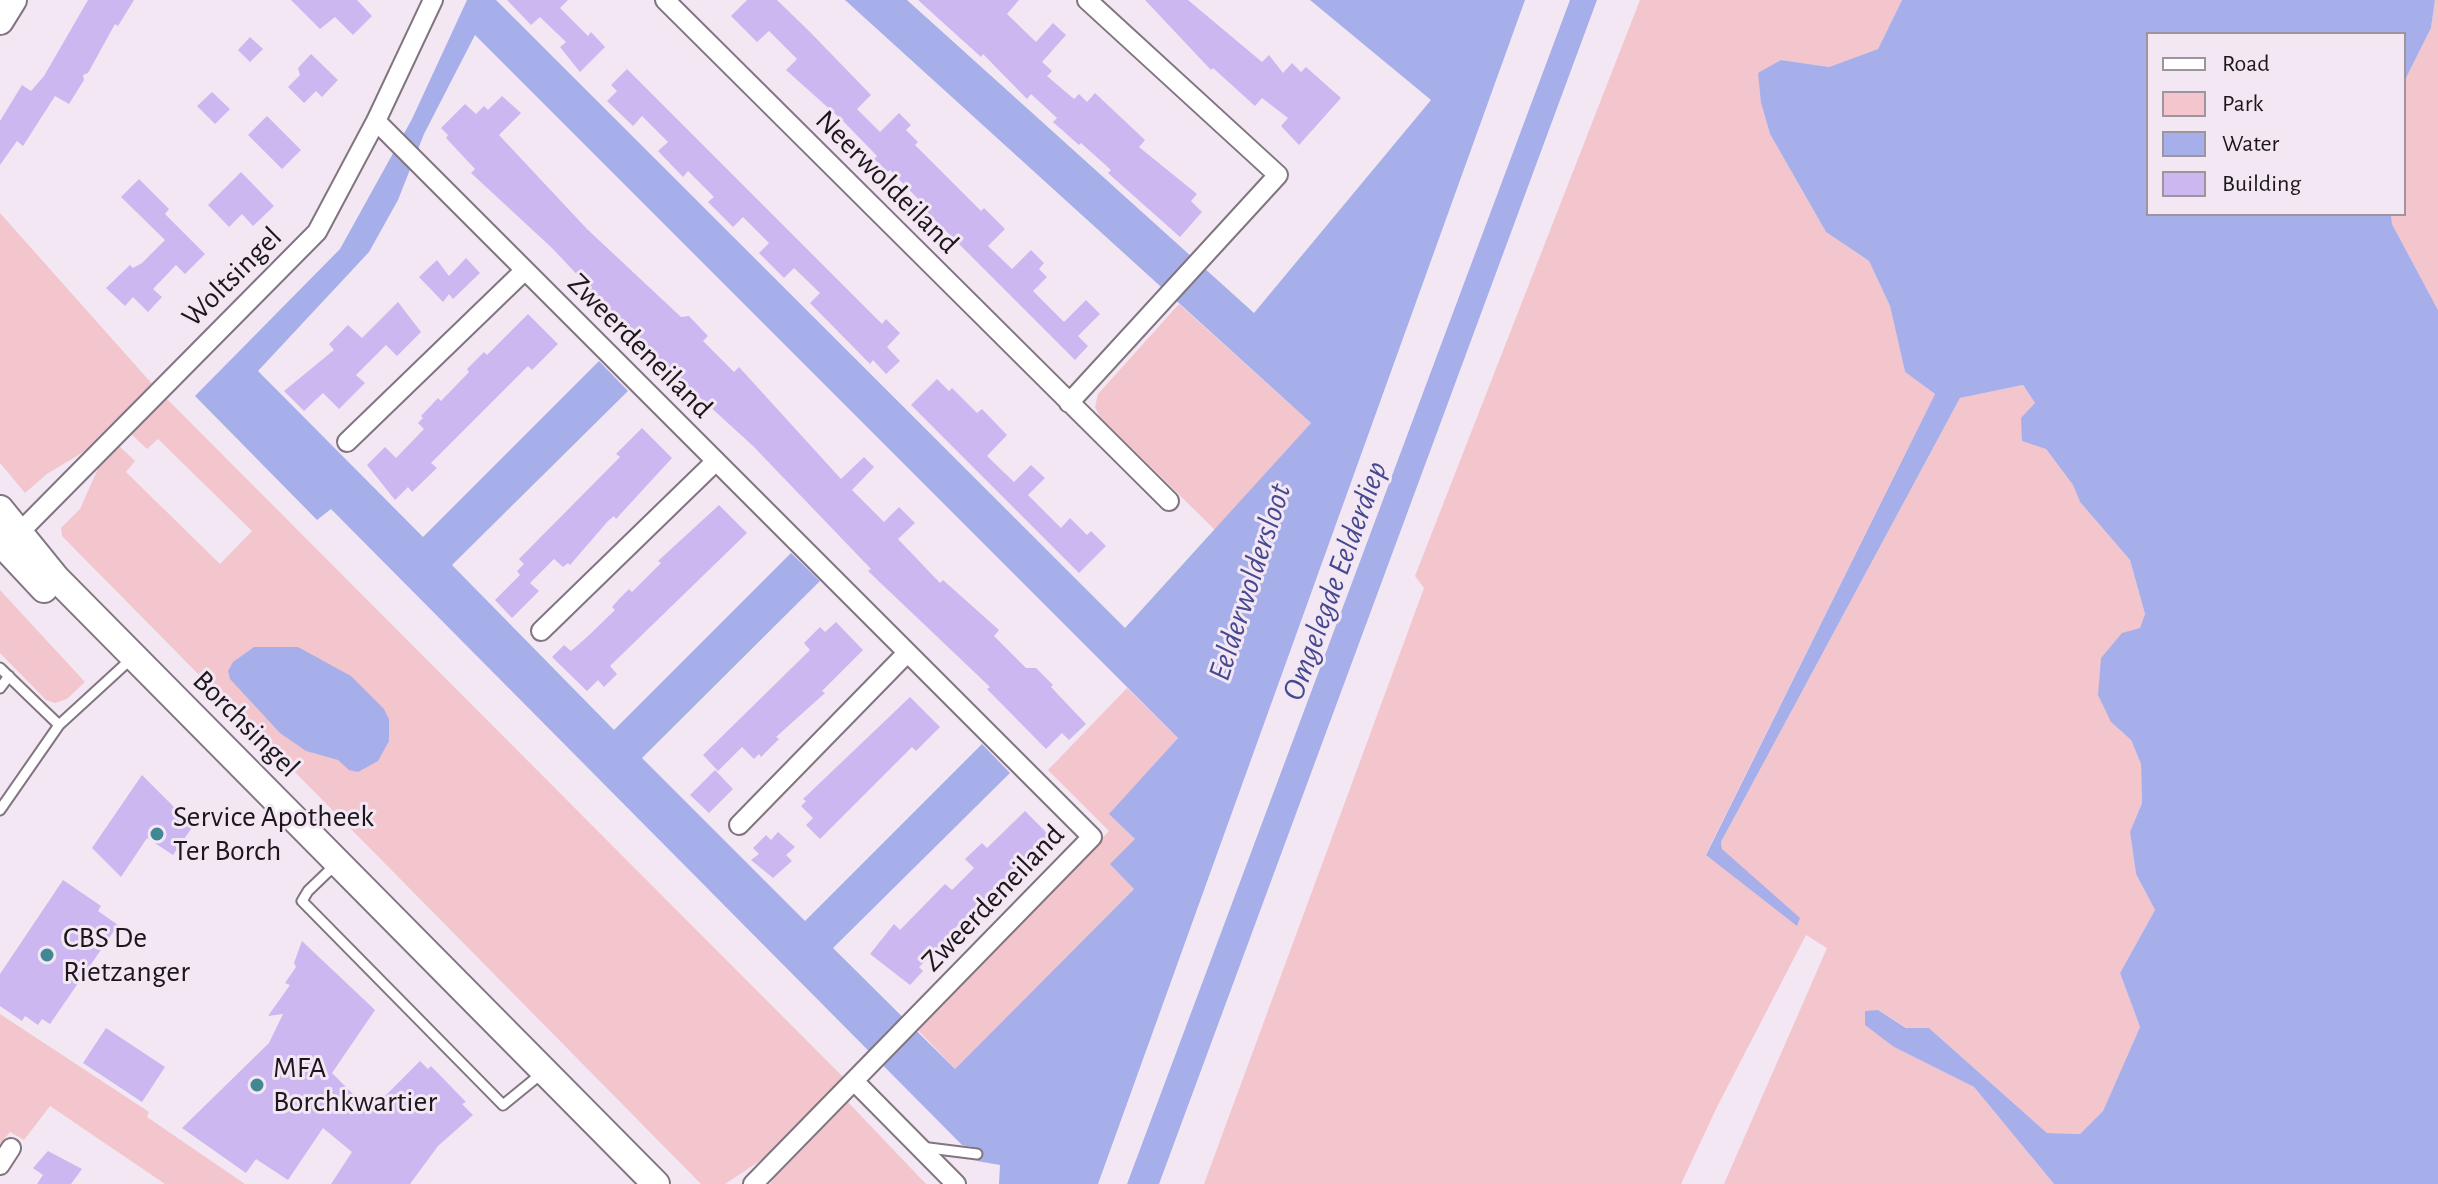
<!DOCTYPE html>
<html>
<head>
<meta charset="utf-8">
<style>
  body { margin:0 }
  #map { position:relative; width:2438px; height:1184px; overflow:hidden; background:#f3e7f4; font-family:"Alegreya Sans",sans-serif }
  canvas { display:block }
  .legend { position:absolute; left:2146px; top:32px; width:260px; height:184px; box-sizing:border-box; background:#f3e7f4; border:2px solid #9d949e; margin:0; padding:10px 14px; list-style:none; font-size:24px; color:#1b171c }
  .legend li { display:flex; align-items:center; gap:16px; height:40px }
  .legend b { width:40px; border:2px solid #9d949e }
</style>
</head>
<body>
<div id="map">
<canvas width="2438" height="1184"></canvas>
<ul class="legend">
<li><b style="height:10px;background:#fff"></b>Road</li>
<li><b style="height:22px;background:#f3c6cd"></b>Park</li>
<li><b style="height:22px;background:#a7afea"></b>Water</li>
<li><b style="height:22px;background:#ccb7f1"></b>Building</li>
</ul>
</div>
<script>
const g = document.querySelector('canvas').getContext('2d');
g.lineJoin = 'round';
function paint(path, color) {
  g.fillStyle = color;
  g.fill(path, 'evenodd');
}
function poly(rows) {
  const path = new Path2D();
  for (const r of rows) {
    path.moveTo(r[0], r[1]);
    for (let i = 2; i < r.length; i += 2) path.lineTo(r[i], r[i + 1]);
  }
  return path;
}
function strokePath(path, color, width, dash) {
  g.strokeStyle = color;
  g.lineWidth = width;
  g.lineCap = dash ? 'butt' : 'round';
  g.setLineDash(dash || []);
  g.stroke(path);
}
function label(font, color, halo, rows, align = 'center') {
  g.font = font + ' "Alegreya Sans",sans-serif';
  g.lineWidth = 6;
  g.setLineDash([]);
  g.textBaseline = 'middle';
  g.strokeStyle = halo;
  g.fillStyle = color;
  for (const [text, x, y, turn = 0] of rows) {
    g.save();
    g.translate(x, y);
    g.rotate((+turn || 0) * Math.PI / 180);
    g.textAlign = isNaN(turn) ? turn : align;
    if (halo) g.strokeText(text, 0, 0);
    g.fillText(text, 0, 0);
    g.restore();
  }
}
paint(poly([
  [1640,0,1902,0,1878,49,1829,67,1781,60,1761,103,1770,134,1826,232,1869,261,1890,306,1905,372,1935,394,1706,854,1797,925,1722,849,1721,842,1960,398,2023,385,2035,403,2046,449,2073,485,2080,502,2130,560,2145,614,2111,722,2131,740,2141,764,2142,803,2130,833,2136,874,2155,910,2120,973,2140,1027,2103,1111,2080,1134,2047,1133,1929,1028,1907,1028,1878,1010,1894,1047,1974,1087,2054,1184,1724,1184,1827,948,1806,935,1717,1107,1681,1184,1204,1184,1424,588,1415,576],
  [2435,0,2438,0,2438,310,2392,224,2391,214,2404,214,2404,82,2431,28],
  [0,213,154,386,95,445,47,474,25,493,0,463],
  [1179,304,1311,423,1215,530,1100,417,1095,407,1098,394],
  [165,397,845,1079,772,1153,725,1184,701,1184,62,536,61,528,80,509,100,464,118,445,135,461,126,472,220,564,252,531,158,439,147,449,130,433],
  [0,590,85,682,67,699,55,703,46,700,0,653],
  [1127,688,1178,738,1110,814,1135,839,1135,888,955,1069,917,1029,1109,831,1048,770],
  [0,1014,149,1112,147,1117,245,1184,165,1184,50,1106,24,1140,10,1132,0,1144],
  [845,1099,926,1184,770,1184,782,1163]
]), '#f3c6cd');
paint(poly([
  [467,0,496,0,1125,628,1311,423,845,0,907,0,1254,313,1431,100,1310,0,1525,0,1098,1184,999,1184,1000,1165,977,1161,977,1148,962,1145,331,509,317,520,195,396,340,249,412,119],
  [475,35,1178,738,1109,814,1135,839,1110,864,1134,889,955,1069,833,948,1010,773,982,744,805,921,642,758,820,581,791,553,614,730,452,565,628,391,599,361,423,537,258,371,369,252,398,200,424,134],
  [1570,0,1597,0,1159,1184,1127,1184],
  [1902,0,2435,0,2431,28,2404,82,2404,34,2148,34,2148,214,2391,214,2392,224,2438,310,2438,1184,2054,1184,1974,1087,1894,1047,1865,1025,1865,1011,1878,1010,1906,1028,1929,1028,2047,1133,2080,1134,2103,1111,2140,1027,2120,973,2155,910,2136,874,2130,832,2142,803,2141,764,2131,740,2111,722,2098,695,2101,658,2122,633,2140,628,2145,614,2130,560,2080,502,2073,485,2046,449,2022,441,2021,418,2035,403,2023,385,1960,398,1721,842,1722,849,1800,918,1797,926,1706,855,1935,394,1905,372,1890,306,1869,261,1826,232,1770,134,1761,103,1758,73,1781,60,1829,67,1878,49],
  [254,647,298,647,351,676,384,709,389,719,389,741,378,761,358,772,349,770,338,760,306,751,280,733,230,679,228,671,233,662]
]), '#a7afea');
paint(poly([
  [88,0,134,0,118,26,115,24,88,73,83,75,84,80,69,104,55,96,23,146,17,141,0,165,0,121,22,85,31,91,44,76],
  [291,0,357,0,372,16,353,35,335,17,320,29],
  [507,0,568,0,560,8,588,36,591,32,605,47,580,72,560,47,566,42,540,17,531,25],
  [747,0,777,0,810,32,871,95,857,109,880,132,899,113,911,125,906,130,918,142,915,145,981,211,984,208,1005,229,988,246,1012,269,1031,250,1044,263,1039,269,1047,277,1033,291,1064,322,1086,300,1100,314,1078,336,1088,346,1075,360,919,204,921,202,890,170,888,172,874,159,877,156,844,122,786,70,797,59,769,31,757,42,731,16],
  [918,0,1019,0,1007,14,1036,42,1053,23,1066,35,1042,62,1052,71,1047,76,1074,99,1079,94,1087,102,1095,93,1145,140,1139,147,1197,194,1191,201,1202,212,1180,237,1108,173,1111,170,1081,143,1079,145,1053,122,1057,118,1031,94,1027,99,983,54,981,57],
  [1145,0,1188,0,1262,62,1269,55,1283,73,1292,63,1301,72,1306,67,1341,98,1299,145,1281,126,1288,118,1262,98,1255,106,1213,68,1211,70],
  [250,37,263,49,250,62,238,50],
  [311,54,338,80,322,97,316,91,304,103,288,87,300,75,298,68],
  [627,69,882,324,886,319,900,333,887,347,900,361,886,374,873,360,870,364,810,303,820,293,794,268,784,278,759,253,769,243,743,217,733,227,708,202,714,197,688,171,683,177,658,151,668,142,642,116,633,126,607,101,617,91,611,85],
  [212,92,230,109,215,124,197,106],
  [502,96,521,113,499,135,587,229,681,317,689,316,708,336,703,341,734,372,739,367,841,479,864,457,874,467,852,490,884,522,899,507,915,523,898,539,940,583,943,580,999,630,994,636,1026,668,1036,668,1053,685,1051,687,1086,724,1069,740,1062,733,1046,749,987,689,990,687,868,571,871,569,753,446,649,351,552,248,471,173,475,169,446,138,448,135,441,128,465,104,476,114,484,106,488,110],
  [267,116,301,150,282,169,248,135],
  [241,172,274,206,253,226,242,214,229,227,208,205],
  [139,179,169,209,165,214,205,254,185,274,176,265,153,289,162,297,148,312,133,297,125,306,106,288,130,265,133,268,142,263,165,240,121,197],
  [466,258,480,273,453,299,449,294,443,302,419,277,437,260,449,276],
  [398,302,421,332,397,356,386,345,356,375,365,383,339,409,323,393,304,411,284,391,334,350,329,344,348,325,362,338],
  [528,314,558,344,532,370,528,366,431,463,437,468,412,492,408,487,395,500,367,465,385,447,396,458,424,429,418,423,423,418,421,416,438,398,441,401,469,372,467,369,484,352,487,355],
  [937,379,949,391,952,388,977,413,982,409,1007,435,987,456,1014,482,1031,465,1045,478,1028,495,1061,528,1070,518,1087,535,1091,531,1106,546,1079,573,911,405],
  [642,428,672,458,616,519,614,516,608,521,570,565,568,563,563,567,554,559,530,583,539,591,512,618,495,600,520,575,517,571,524,564,519,559,620,457,616,454],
  [719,505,747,533,610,666,617,674,604,687,598,680,587,691,552,657,564,645,571,651,587,637,615,610,612,607,620,598,629,589,632,592,661,563,658,561],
  [836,622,863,650,822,691,825,693,776,737,779,739,761,757,759,754,754,759,742,747,718,771,703,755,810,650,804,643,820,627,825,632],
  [910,697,940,727,916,751,912,747,820,839,806,825,813,818,801,806,806,801,803,799],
  [715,770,733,789,709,813,690,795],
  [142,775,193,826,173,855,147,838,121,877,92,848],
  [1025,811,1049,835,949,934,951,936,919,967,923,971,910,985,870,954,894,924,900,930,945,884,952,890,974,868,965,859,982,843,987,848],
  [778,832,795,847,786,855,792,861,773,878,751,860,759,854,753,848,766,835,771,840],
  [63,880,101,906,98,911,118,925,50,1024,42,1019,38,1025,25,1016,22,1021,0,1006,0,974],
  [302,941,375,1010,332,1073,370,1111,420,1061,428,1069,431,1066,466,1102,462,1104,473,1115,438,1146,410,1184,331,1184,352,1152,323,1128,288,1180,256,1159,246,1173,182,1128,269,1043,283,1014,268,1016,290,985,285,983,296,967,294,963],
  [106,1028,165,1067,142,1102,83,1063],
  [48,1151,82,1169,71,1184,37,1184,43,1175,33,1168]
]), '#ccb7f1');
const service = poly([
  [0,668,59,725],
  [0,688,9,676],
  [0,810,59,725,131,659],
  [335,865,308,891,302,901,503,1105,541,1074],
  [921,1147,977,1154]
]);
const minor = poly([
  [665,0,1169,501],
  [376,121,1092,837,753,1184],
  [1069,403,1278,175,1087,0],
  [347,442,524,271],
  [12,540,317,232,376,121,433,0],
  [541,631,716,461],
  [739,825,907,653],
  [854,1081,956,1184],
  [0,1165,11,1148]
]);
const secondary = poly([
  [0,21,13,0],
  [0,509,56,578,656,1184],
  [0,542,44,589]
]);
strokePath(service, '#807581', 13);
strokePath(minor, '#807581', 22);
strokePath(secondary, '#807581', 30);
strokePath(service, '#fff', 9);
strokePath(minor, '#fff', 18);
strokePath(secondary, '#fff', 26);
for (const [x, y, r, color] of [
  [157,834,8,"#428894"],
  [47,955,8,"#428894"],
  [257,1085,8,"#428894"]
]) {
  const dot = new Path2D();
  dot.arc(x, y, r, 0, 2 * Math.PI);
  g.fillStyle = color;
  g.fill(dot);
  strokePath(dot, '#f3e7f4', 3);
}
label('30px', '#1b171c', '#f3e7f4', [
  ["Neerwoldeiland",887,182,45],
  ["Woltsingel",232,277,-45],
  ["Zweerdeneiland",640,346,45],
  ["Borchsingel",246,724,45],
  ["Zweerdeneiland",993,898,-46]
]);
label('30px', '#1b171c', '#f3e7f4', [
  ["Service Apotheek",173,817],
  ["Ter Borch",173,851],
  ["CBS De",63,938],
  ["Rietzanger",63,972],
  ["MFA",273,1068],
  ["Borchkwartier",273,1102]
], 'left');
label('italic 32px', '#464990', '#f3e7f4', [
  ["Omgelegde Eelderdiep",1335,581,-70],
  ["Eelderwoldersloot",1250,582,-72]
]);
</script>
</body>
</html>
